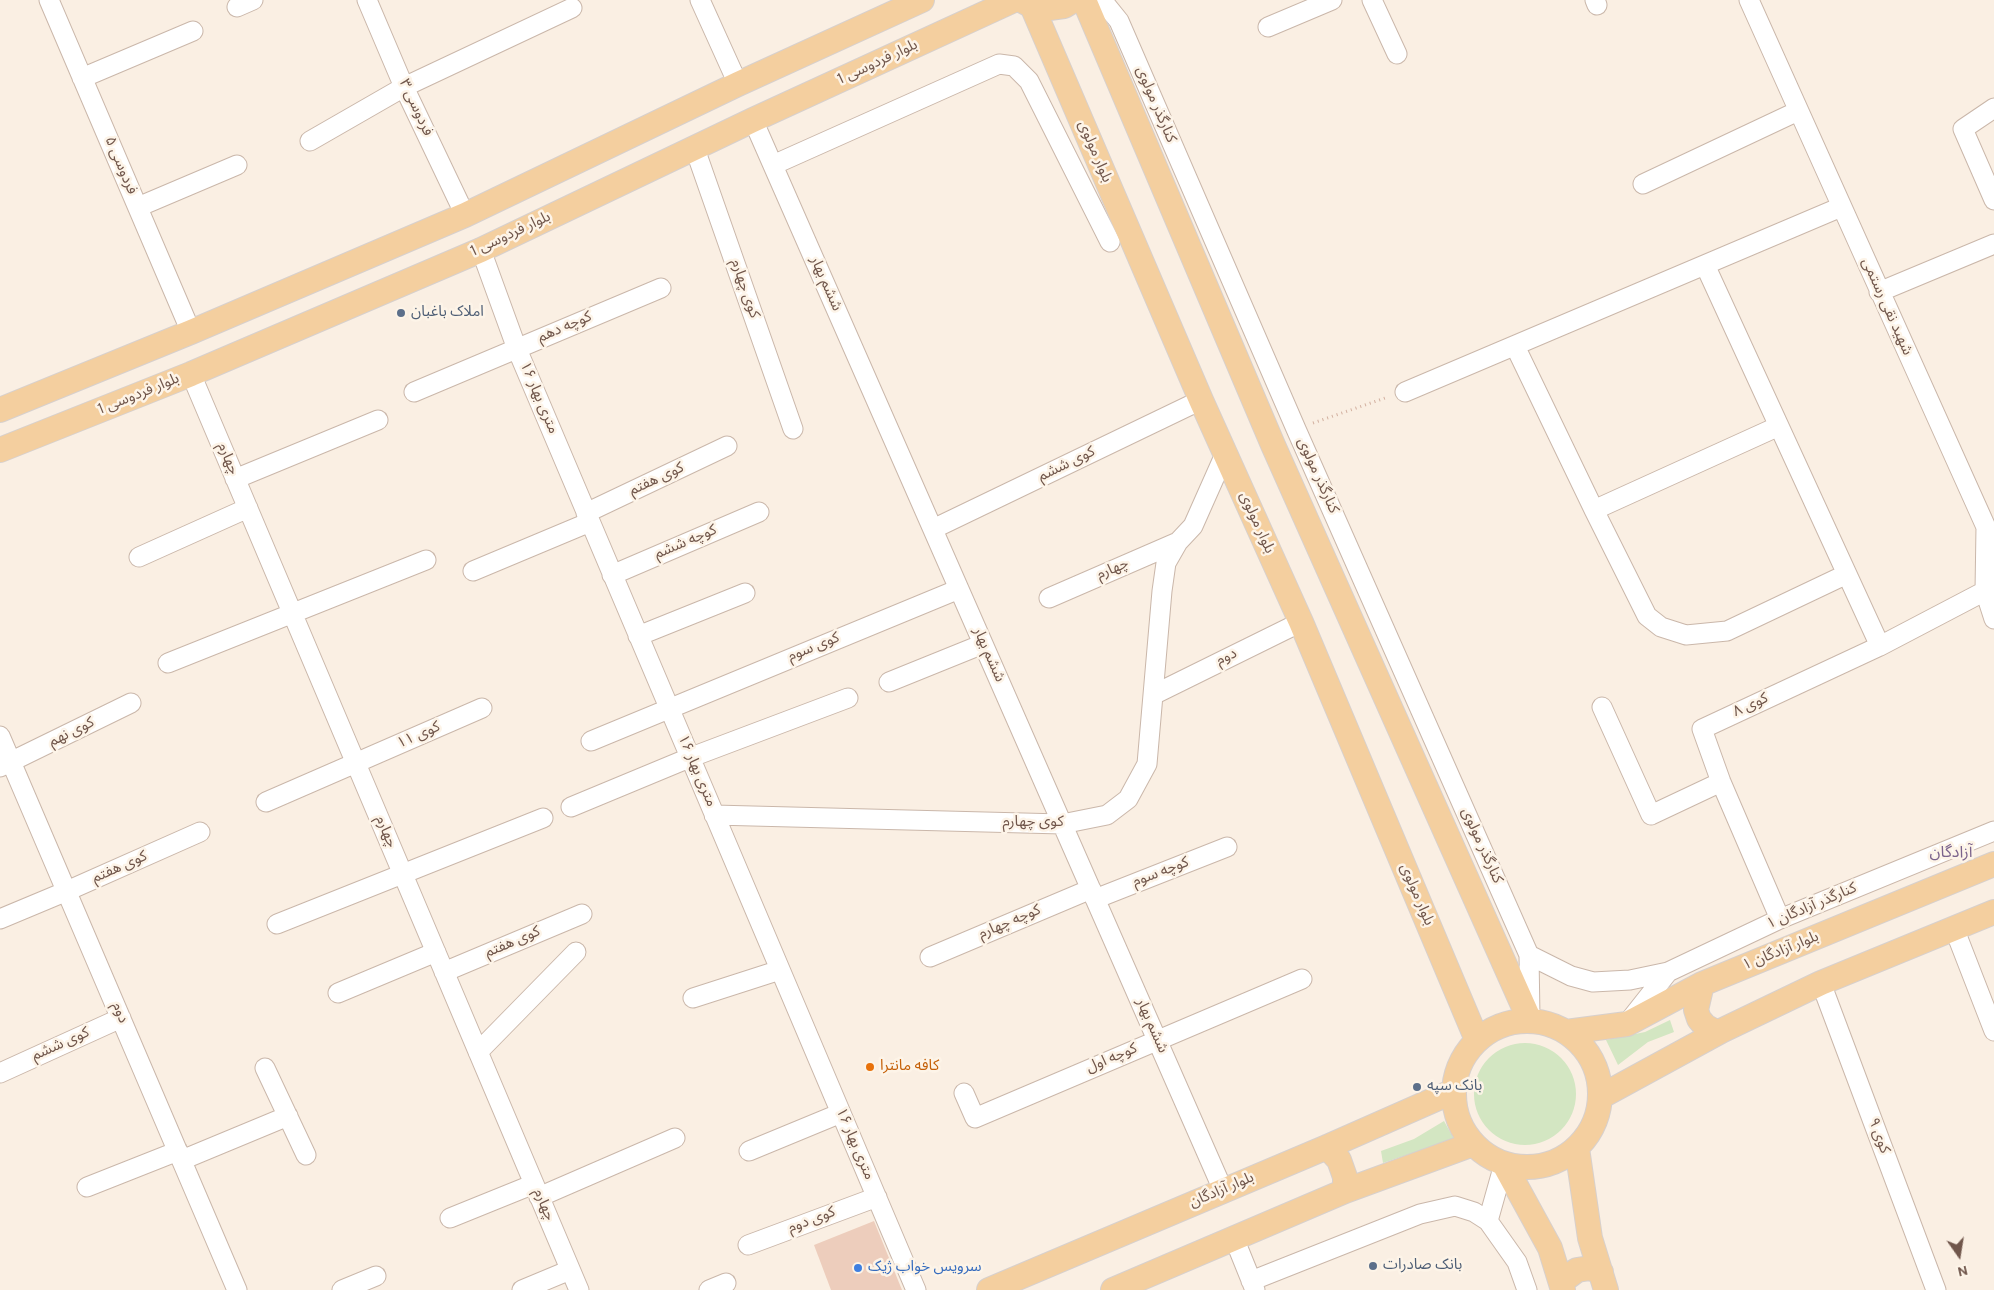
<!DOCTYPE html>
<html>
<head>
<meta charset="utf-8">
<style>
  body { margin:0 }
  #map { position:relative; width:1994px; height:1290px; overflow:hidden; background:#faefe3; font-family:Overpass,sans-serif }
  canvas { display:block }
  .north { position:absolute; left:1934px; top:1230px; width:50px; height:50px; -webkit-text-stroke:4px #fdf4e8; paint-order:stroke; rotate:167deg; font-size:14px; font-weight:700; line-height:20px; text-align:center; color:#70564b }
  .north::after { content:''; display:block; margin:auto; width:18px; height:22px; background:#70564b; clip-path:polygon(50% 0,100% 100%,50% 72%,0 100%) }
</style>
</head>
<body>
<div id="map">
<canvas width="1994" height="1290"></canvas>
<div class="north">N</div>
</div>
<script>
const g = document.querySelector('canvas').getContext('2d');
g.lineJoin = 'round';
function paint(path, color) {
  g.fillStyle = color;
  g.fill(path, 'evenodd');
}
function poly(rows) {
  const path = new Path2D();
  for (const r of rows) {
    if (r.length === 3) {
      path.moveTo(r[0] + r[2], r[1]);
      path.arc(r[0], r[1], r[2], 0, 2 * Math.PI);
      continue;
    }
    path.moveTo(r[0], r[1]);
    for (let i = 2; i < r.length; i += 2) path.lineTo(r[i], r[i + 1]);
  }
  return path;
}
function strokePath(path, color, width, dash) {
  g.strokeStyle = color;
  g.lineWidth = width;
  g.lineCap = dash ? 'butt' : 'round';
  g.setLineDash(dash || []);
  g.stroke(path);
}
function label(font, color, halo, rows, align = 'center') {
  g.font = font + ' Overpass,"Noto Sans Arabic",sans-serif';
  g.lineWidth = 5;
  g.setLineDash([]);
  g.textBaseline = 'middle';
  g.strokeStyle = halo;
  g.fillStyle = color;
  for (const [text, x, y, turn = 0] of rows) {
    g.save();
    g.translate(x, y);
    g.rotate((+turn || 0) * Math.PI / 180);
    g.textAlign = isNaN(turn) ? turn : align;
    if (halo) g.strokeText(text, 0, 0);
    g.fillText(text, 0, 0);
    g.restore();
  }
}
paint(poly([
  [1670,1020,1674,1032,1648,1042,1618,1065,1606,1040,1645,1032],
  [1525,1094,51],
  [1444,1121,1454,1139,1383,1163,1381,1151,1414,1139]
]), '#d3e6c2');
paint(poly([
  [874,1221,902,1290,831,1290,814,1245]
]), '#edcdbc');
const minor = poly([
  [49,0,191,332],
  [367,0,404,87,465,215],
  [700,0,738,84],
  [1102,0,1119,21,1296,429,1529,955,1571,976,1593,982,1630,980,1668,972,1780,919,1994,831],
  [1372,0,1397,54],
  [1595,0,1597,5],
  [1749,0,1986,527,1985,591,1994,619],
  [237,7,253,0],
  [1268,27,1332,0],
  [82,78,193,31],
  [1994,108,1963,129,1994,200],
  [753,120,1223,1190],
  [310,141,404,87,572,8],
  [695,149,793,429],
  [773,165,999,64,1014,66,1029,81,1110,242],
  [1643,184,1798,111],
  [138,207,237,165],
  [481,250,517,349,916,1290],
  [1705,265,1880,646],
  [1879,292,1994,244],
  [1515,346,1594,510,1647,616,1661,627,1686,635,1727,631,1847,574],
  [191,374,579,1290],
  [414,392,661,288],
  [1405,392,1841,207],
  [235,479,378,420],
  [1594,510,1779,426],
  [586,513,727,446],
  [933,529,1201,400],
  [139,557,248,508],
  [473,571,590,522],
  [612,575,759,512],
  [1049,598,1178,542],
  [638,636,745,593],
  [168,663,426,560],
  [889,682,983,644],
  [1153,695,1301,622],
  [1602,707,1651,815,1721,782],
  [0,736,237,1290],
  [591,741,959,589],
  [0,767,131,703],
  [266,802,482,708],
  [571,807,689,758,848,698],
  [714,815,1062,824,1107,815,1128,799,1147,764,1162,591,1166,563,1178,542,1193,526,1225,454],
  [1095,899,1227,847],
  [0,919,67,891,200,832],
  [1780,919,1721,782,1702,729,1880,646,1985,591],
  [277,924,543,818],
  [1954,928,1994,1031],
  [1529,955,1530,1017],
  [930,957,1091,889],
  [444,972,582,914],
  [1821,983,1936,1290],
  [338,993,436,952],
  [693,998,780,970],
  [1630,1020,1668,972],
  [478,1052,576,952],
  [265,1068,306,1155],
  [0,1073,121,1018],
  [964,1093,975,1118,1302,979],
  [749,1151,841,1113],
  [182,1160,288,1116],
  [87,1187,178,1151],
  [539,1197,675,1138],
  [450,1218,534,1184],
  [1488,1221,1504,1164],
  [1234,1238,1255,1290],
  [748,1245,877,1197],
  [1251,1281,1420,1214,1455,1206,1474,1212,1488,1221,1517,1262,1527,1290],
  [342,1290,376,1276],
  [522,1290,570,1270],
  [709,1290,726,1283]
]);
const major = poly([
  [1021,0,1032,6,1042,9,1064,6,1074,0],
  [1084,0,1273,445,1530,1021],
  [1032,6,1201,400,1301,622,1477,1040],
  [0,410,191,332,465,215,738,84,922,0],
  [0,450,191,374,481,250,753,120,1014,0],
  [1702,984,1696,1010,1699,1019,1705,1026,1714,1031,1721,1031],
  [1527,1094,73],
  [1566,1032,1627,1024,1702,984,1994,864],
  [1600,1097,1721,1031,1821,983,1994,912],
  [1327,1147,1339,1160,1345,1177,1345,1191],
  [1577,1148,1590,1238,1606,1290],
  [1504,1164,1550,1248,1563,1290],
  [1562,1286,1565,1279,1577,1270,1590,1268,1601,1272],
  [989,1290,1327,1147,1454,1091],
  [1113,1290,1345,1191,1473,1144]
]);
strokePath(minor, '#cab7aa', 21);
strokePath(major, '#d7d0cd', 26);
strokePath(poly([
  [1313,423,1388,397]
]), '#d2b0a0', 3, [1, 4]);
strokePath(minor, '#fff', 19);
strokePath(major, '#f4cf9f', 24);
for (const [x, y, r, color] of [
  [401,313,5,"#5c6f8a"],
  [870,1067,5,"#e8710a"],
  [1417,1087,5,"#5c6f8a"],
  [1373,1266,5,"#5c6f8a"],
  [858,1268,5,"#3f7fe0"]
]) {
  const dot = new Path2D();
  dot.arc(x, y, r, 0, 2 * Math.PI);
  g.fillStyle = color;
  g.fill(dot);
  strokePath(dot, '#fdf4e8', 2);
}
label('15px', '#70564b', '#fdf4e8', [
  ["بلوار فردوسی 1",878,63,-25],
  ["کنارگذر مولوی",1155,105,67],
  ["فردوسی ۳",415,108,65],
  ["بلوار مولوی",1094,152,67],
  ["فردوسی ۵",120,166,67],
  ["بلوار فردوسی 1",511,235,-25],
  ["ششم بهار",825,284,66],
  ["کوی چهارم",744,289,71],
  ["شهید نقی رستمی",1886,307,66],
  ["کوچه دهم",565,328,-23],
  ["بلوار فردوسی 1",139,395,-22],
  ["۱۶ متری بهار",538,398,67],
  ["چهارم",227,459,67],
  ["کوی ششم",1067,465,-26],
  ["کنارگذر مولوی",1317,476,66],
  ["کوی هفتم",657,480,-25],
  ["بلوار مولوی",1256,523,66],
  ["کوچه ششم",686,543,-23],
  ["چهارم",1113,570,-23],
  ["کوی سوم",814,648,-22],
  ["ششم بهار",988,655,66],
  ["دوم",1227,658,-26],
  ["کوی ۸",1751,706,-25],
  ["کوی نهم",72,733,-26],
  ["کوی ۱۱",419,736,-24],
  ["۱۶ متری بهار",696,771,67],
  ["کوی چهارم",1033,823],
  ["چهارم",385,832,67],
  ["کنارگذر مولوی",1481,846,66],
  ["کوی هفتم",120,868,-24],
  ["کوچه سوم",1161,873,-21],
  ["بلوار مولوی",1416,895,67],
  ["کنارگذر آزادگان ۱",1812,907,-23],
  ["کوچه چهارم",1010,923,-23],
  ["کوی هفتم",513,943,-23],
  ["بلوار آزادگان ۱",1781,952,-22],
  ["دوم",119,1013,67],
  ["ششم بهار",1151,1026,66],
  ["کوی ششم",61,1045,-24],
  ["کوچه اول",1112,1059,-23],
  ["کوی ۹",1878,1136,69],
  ["۱۶ متری بهار",854,1144,67],
  ["بلوار آزادگان",1222,1191,-23],
  ["چهارم",543,1205,67],
  ["کوی دوم",812,1221,-21]
]);
label('15px', '#4e5e75', '#fdf4e8', [
  ["املاک باغبان",411,313],
  ["بانک سپه",1427,1087],
  ["بانک صادرات",1383,1266]
], 'left');
label('15px', '#c56008', '#fdf4e8', [
  ["کافه مانترا",880,1067]
], 'left');
label('15px', '#366cbe', '#fdf4e8', [
  ["سرویس خواب ژیک",868,1268]
], 'left');
label('16px', '#7b638c', '#fdf4e8', [
  ["آزادگان",1951,854]
]);
</script>
</body>
</html>
